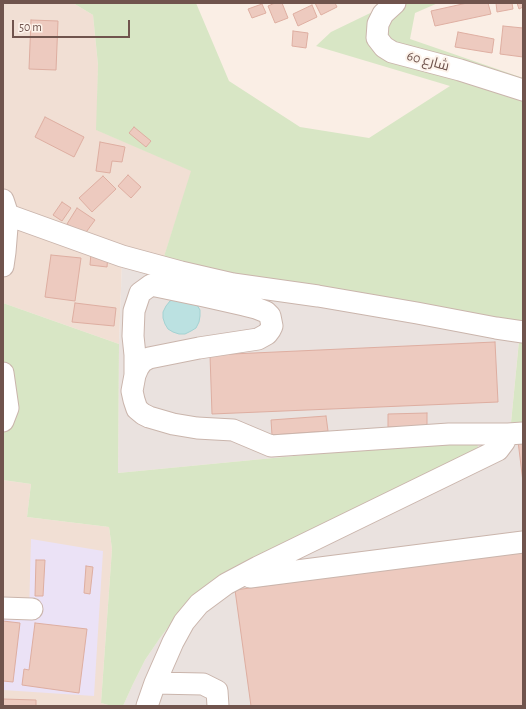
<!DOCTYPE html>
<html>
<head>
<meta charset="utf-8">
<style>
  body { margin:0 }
  #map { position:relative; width:526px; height:709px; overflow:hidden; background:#faeee5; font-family:"Alegreya Sans",sans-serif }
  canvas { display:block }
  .frame { position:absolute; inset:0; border:4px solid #70544d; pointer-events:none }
  .scale { position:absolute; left:12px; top:20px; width:118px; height:18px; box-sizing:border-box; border:2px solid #70544d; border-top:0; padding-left:5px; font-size:12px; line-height:14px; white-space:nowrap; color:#70544d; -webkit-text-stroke:3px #fdf3eb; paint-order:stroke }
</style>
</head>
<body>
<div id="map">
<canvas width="526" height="709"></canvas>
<div class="frame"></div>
<div class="scale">50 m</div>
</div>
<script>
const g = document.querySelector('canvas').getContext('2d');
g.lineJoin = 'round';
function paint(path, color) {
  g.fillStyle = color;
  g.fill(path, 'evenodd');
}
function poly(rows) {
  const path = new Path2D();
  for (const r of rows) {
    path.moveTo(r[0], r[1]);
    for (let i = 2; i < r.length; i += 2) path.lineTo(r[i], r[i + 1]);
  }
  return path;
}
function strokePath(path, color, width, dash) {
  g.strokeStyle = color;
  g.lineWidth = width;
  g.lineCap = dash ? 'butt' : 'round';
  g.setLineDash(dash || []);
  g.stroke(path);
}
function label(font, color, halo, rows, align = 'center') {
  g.font = font + ' "Alegreya Sans",Cairo,sans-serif';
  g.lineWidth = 4;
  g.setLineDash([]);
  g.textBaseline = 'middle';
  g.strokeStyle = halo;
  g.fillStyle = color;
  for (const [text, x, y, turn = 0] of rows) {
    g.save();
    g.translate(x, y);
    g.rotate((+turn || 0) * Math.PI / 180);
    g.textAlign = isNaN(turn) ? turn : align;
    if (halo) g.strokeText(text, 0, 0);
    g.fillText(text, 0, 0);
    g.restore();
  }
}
paint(poly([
  [3,3,73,3,93,15,98,65,97,130,192,171,160,269,122,262,119,344,3,303],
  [3,480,31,484,27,517,109,527,112,549,101,703,112,706,3,706]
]), '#f1dfd4');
paint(poly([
  [122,262,519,340,511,423,523,422,523,706,123,706,133,684,145,660,160,638,176,617,429,443,118,473,119,344]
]), '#eae2df');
paint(poly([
  [31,539,103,551,94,696,3,690,3,612,29,614]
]), '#ebe2f6');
paint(poly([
  [73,3,196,3,229,81,300,127,369,138,450,86,316,46,331,32,391,3,438,3,415,13,410,39,523,78,523,422,511,423,519,341,160,269,191,171,96,130,98,65,93,15],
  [3,303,119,344,118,473,429,443,476,441,478,447,474,453,176,617,160,638,145,660,133,684,123,706,112,706,101,703,112,549,109,527,27,517,31,484,3,480]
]), '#d8e6c5');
const water = poly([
  [175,298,197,305,200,310,200,316,199,322,196,328,191,331,185,334,179,334,173,332,168,329,165,324,163,318,163,312,166,306,170,301,175,298]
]);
paint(water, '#bbe1e1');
strokePath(water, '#a3d2d2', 1);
const building = poly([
  [275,3,282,3,288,18,275,23,268,6,275,3],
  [315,3,335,3,337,7,321,15,315,3],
  [467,3,488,3,491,14,435,26,431,11,467,3],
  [496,3,512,3,513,9,497,12,496,3],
  [517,3,523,3,523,7,519,9,517,3],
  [262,4,266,13,252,18,248,9,262,4],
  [312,5,317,17,298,26,293,14,312,5],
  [31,20,58,21,56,70,29,69,31,20],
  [503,26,523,28,523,57,500,54,503,26],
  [293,31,308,33,306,48,292,46,293,31],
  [458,32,494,39,492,53,455,47,458,32],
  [45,117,84,137,74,157,35,137,45,117],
  [134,127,151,141,146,147,129,133,134,127],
  [100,142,125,147,122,162,112,161,110,173,96,171,100,142],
  [128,175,141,187,131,198,118,186,128,175],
  [103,176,116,189,92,212,79,198,103,176],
  [62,202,71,208,62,221,53,215,62,202],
  [77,208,95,220,84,235,67,224,77,208],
  [91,253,108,255,107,267,90,265,91,253],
  [51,255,81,258,75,301,45,297,51,255],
  [75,303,116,308,114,326,72,322,75,303],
  [495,342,498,402,212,414,210,355,495,342],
  [427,413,427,427,388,427,388,414,427,413],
  [326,416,328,431,272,435,271,420,326,416],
  [523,440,523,482,518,441,523,440],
  [523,551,523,706,251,706,235,590,523,551],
  [36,560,45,560,43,596,35,596,36,560],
  [86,566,93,567,90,594,84,593,86,566],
  [3,621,20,623,13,682,3,681,3,621],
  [35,623,87,629,79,693,22,685,24,669,29,670,35,623],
  [3,699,36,700,36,706,3,706,3,699]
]);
paint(building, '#edcabf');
strokePath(building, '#deaea1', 1);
const minor = poly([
  [395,3,383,14,378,24,377,38,384,47,392,52,460,70,523,90],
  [3,200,8,215,5,252,3,266],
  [8,215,122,256,181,272,233,284,318,296,417,313,496,328,523,332],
  [3,373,8,408,3,421],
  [135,375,135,355,133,336,134,311,140,293,151,285,204,296,244,305,256,308,266,312,270,316,272,326,270,330,267,334,258,339,199,348,149,358,142,362,138,368,135,375,132,391,134,400,137,409,143,414,149,417,173,424,197,428,233,430,271,446,449,434,508,434],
  [250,577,523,542],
  [3,608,32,609],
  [155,683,203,684,217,691,218,706],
  [147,706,155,683,173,642,184,622,199,604,226,584,258,567,498,450,504,442,508,434,523,433]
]);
strokePath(minor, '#cab5ac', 23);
strokePath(minor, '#fff', 21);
label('14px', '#70544d', '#fdf3eb', [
  ["شارع 60",428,61,15]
]);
</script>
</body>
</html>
